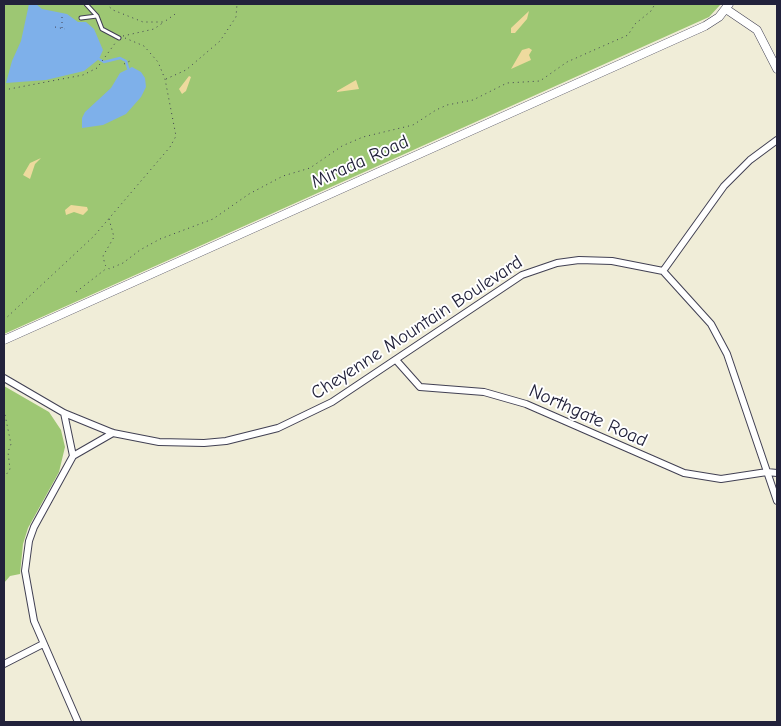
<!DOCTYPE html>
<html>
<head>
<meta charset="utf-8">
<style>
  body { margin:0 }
  #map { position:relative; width:781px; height:726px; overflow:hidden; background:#f0edd8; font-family:"Comic Neue",sans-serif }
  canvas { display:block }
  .frame { position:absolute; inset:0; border:5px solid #22223b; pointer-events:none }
</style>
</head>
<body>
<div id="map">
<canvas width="781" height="726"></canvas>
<div class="frame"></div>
</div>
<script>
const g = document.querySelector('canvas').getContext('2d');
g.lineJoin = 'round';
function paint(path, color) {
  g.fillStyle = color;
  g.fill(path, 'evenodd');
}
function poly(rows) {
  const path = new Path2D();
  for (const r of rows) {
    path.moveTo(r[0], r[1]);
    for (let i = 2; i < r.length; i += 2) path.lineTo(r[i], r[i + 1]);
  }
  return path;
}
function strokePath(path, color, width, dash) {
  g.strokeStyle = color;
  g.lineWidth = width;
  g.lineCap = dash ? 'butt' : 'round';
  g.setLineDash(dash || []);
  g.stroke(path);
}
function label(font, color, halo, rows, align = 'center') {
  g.font = font + ' "Comic Neue",sans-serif';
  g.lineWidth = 4;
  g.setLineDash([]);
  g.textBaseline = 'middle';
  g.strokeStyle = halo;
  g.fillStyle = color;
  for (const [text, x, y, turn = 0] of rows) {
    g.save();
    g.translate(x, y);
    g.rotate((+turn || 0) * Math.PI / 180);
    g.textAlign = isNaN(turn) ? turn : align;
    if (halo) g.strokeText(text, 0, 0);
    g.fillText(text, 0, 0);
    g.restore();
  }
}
paint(poly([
  [4,4,721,4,709,17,4,334],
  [4,386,49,412,61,430,65,447,59,472,28,528,23,544,20,574,10,576,4,583]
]), '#9dc773');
paint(poly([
  [529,11,527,19,515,33,511,33,511,28],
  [529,48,532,50,529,55,531,60,511,69,522,50],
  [189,76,191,77,186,91,182,94,179,89],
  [356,80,359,89,337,92,337,91],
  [41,158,35,164,30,179,23,175,30,163],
  [71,205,87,207,88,210,83,215,74,212,66,215,65,210]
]), '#eeda9e');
paint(poly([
  [29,4,36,4,42,9,67,14,78,22,86,22,94,29,103,50,99,59,84,71,46,80,6,83,12,61,21,41],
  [132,67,141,72,145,78,146,87,141,97,126,114,103,125,82,128,82,118,85,112,111,88,120,73]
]), '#7eb0ea');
strokePath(poly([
  [99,59,104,62,120,58,126,61,128,68]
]), '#7eb0ea', 2.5);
const service = poly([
  [86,4,97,16,102,29,119,38],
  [81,18,97,16]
]);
const minor = poly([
  [663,271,724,186,750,160,777,140],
  [396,360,420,387,484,392,526,404,684,473,721,479,767,472,777,473],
  [4,378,64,413,113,433,159,442,204,443,226,441,278,428,332,402,522,275,557,263,579,260,612,261,663,271,711,324,727,354,777,501],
  [64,413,73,456],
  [73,456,34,527,29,541,25,571,34,621,78,722],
  [73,456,113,433],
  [4,664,43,644]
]);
const tertiary = poly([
  [726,9,757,30,777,69],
  [4,340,705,26,719,17,729,4]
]);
strokePath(service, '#414053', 5);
strokePath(minor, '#414053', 8);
strokePath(tertiary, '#414053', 9);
strokePath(poly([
  [106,4,113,10,143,22,164,22,178,12],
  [55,27,65,29],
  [62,28,62,14],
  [123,36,154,29,164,22],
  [124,64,130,61],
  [166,79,186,70,220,41,236,17,237,4],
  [4,90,83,75,97,68,116,42],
  [109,219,114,237,103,256,105,265,109,269,123,263,140,250,160,239,213,219,249,194,283,176,310,168,342,146,363,137,413,125,436,110,447,105,473,100,507,83,540,81,567,62,628,35,635,24,651,11,655,4],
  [76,292,107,268],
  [4,320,94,236,170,147,176,136,165,79,158,62,144,46,125,38],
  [4,410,11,444,8,452,10,469,4,478]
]), '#414053', 1, [1, 4]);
strokePath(service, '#fff', 3);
strokePath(minor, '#fff', 6);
strokePath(tertiary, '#fff', 8);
label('19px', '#22223b', '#fff', [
  ["Mirada Road",360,162,-24],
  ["Cheyenne Mountain Boulevard",417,328,-33],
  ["Northgate Road",588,416,24]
]);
</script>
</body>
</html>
